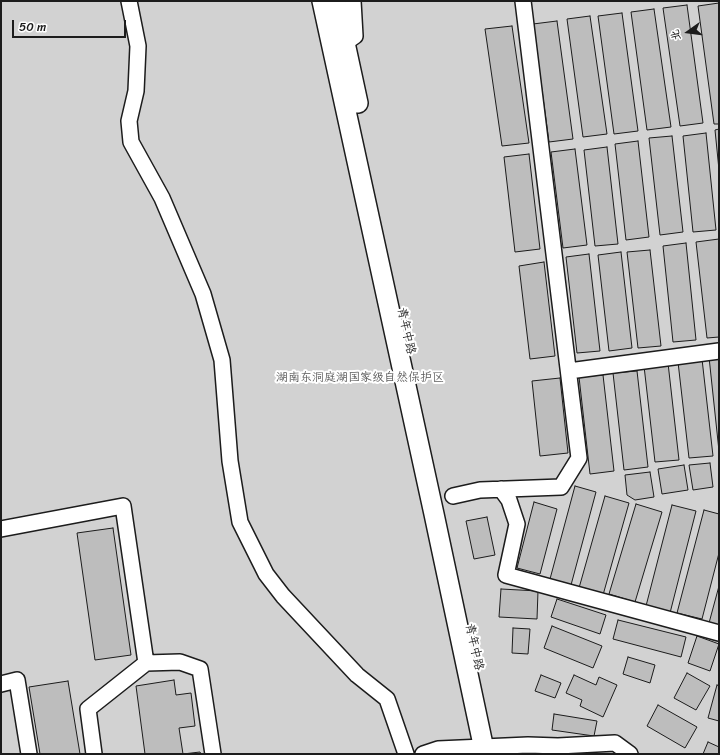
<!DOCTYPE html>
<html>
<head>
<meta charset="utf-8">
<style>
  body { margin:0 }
  #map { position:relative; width:720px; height:755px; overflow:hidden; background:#f2f2f2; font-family:Sriracha,"LXGW WenKai TC",sans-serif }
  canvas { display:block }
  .frame { position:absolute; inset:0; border:2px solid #1c1c1c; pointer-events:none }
  .north { position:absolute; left:668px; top:12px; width:40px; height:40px; -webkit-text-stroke:3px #fff; paint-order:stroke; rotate:256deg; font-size:11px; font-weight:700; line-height:16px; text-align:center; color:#1c1c1c }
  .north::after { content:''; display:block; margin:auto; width:14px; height:18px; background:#1c1c1c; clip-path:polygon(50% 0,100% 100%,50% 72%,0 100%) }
  .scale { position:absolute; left:12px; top:20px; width:114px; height:18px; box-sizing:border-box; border:2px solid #1c1c1c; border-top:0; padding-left:5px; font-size:12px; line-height:14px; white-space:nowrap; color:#1c1c1c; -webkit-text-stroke:3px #fff; paint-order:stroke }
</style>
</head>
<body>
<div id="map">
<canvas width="720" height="755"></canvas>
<div class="frame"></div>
<div class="north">北</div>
<div class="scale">50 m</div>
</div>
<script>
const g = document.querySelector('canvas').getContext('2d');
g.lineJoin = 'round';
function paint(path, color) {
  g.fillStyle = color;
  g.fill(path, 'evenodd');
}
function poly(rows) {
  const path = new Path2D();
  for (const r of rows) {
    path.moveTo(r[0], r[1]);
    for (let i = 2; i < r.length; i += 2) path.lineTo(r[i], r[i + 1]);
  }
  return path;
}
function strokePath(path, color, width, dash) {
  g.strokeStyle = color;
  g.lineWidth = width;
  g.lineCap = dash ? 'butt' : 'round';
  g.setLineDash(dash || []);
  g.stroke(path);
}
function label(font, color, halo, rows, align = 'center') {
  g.font = font + ' Sriracha,"LXGW WenKai TC",sans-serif';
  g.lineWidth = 4;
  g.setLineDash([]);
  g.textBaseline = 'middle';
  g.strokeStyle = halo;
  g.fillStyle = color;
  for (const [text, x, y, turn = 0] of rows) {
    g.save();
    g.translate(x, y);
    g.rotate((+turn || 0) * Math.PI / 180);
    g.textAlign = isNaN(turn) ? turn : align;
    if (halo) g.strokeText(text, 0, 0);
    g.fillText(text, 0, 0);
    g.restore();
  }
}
paint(poly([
  [1,1,719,1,719,754,1,754]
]), '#d2d2d2');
const building = poly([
  [719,3,719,124,714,124,698,6,719,3],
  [687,5,703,123,680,126,663,8,687,5],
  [654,9,671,127,647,130,631,12,654,9],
  [622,13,638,131,614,134,598,16,622,13],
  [590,16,607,134,583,137,567,19,590,16],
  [557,21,573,139,549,142,533,24,557,21],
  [512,26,529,143,502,146,485,29,512,26],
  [719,129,719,170,715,130,719,129],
  [706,133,716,230,693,232,683,136,706,133],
  [672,136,683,232,660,235,649,138,672,136],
  [638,141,649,237,626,240,615,144,638,141],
  [607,147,618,244,595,246,584,150,607,147],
  [575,149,587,245,563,248,551,152,575,149],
  [529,154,540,249,515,252,504,157,529,154],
  [719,239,719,337,707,338,696,242,719,239],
  [686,243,696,340,673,342,663,246,686,243],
  [650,250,661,346,638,348,627,252,650,250],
  [621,252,632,348,609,351,598,255,621,252],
  [589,254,600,351,577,353,566,257,589,254],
  [544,262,555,356,530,359,519,266,544,262],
  [719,356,719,451,709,357,719,356],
  [702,359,713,456,689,458,678,362,702,359],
  [668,363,679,460,655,462,644,366,668,363],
  [637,371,648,467,624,470,613,373,637,371],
  [603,375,614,471,590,474,579,377,603,375],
  [560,378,568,453,540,456,532,381,560,378],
  [710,463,713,487,693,490,689,465,710,463],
  [684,465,688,490,662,494,658,469,684,465],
  [650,472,654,497,635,500,627,495,625,475,650,472],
  [575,486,596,492,571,585,550,579,575,486],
  [605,496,629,503,603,595,579,588,605,496],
  [534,502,557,509,540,574,517,568,534,502],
  [636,504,662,512,635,602,609,594,636,504],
  [672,505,696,511,670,613,646,606,672,505],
  [704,510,719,514,719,553,702,619,677,613,704,510],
  [487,517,495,555,474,559,466,521,487,517],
  [113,528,131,655,95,660,77,533,113,528],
  [719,586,719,626,709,623,719,586],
  [501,589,538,591,537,619,499,617,501,589],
  [557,599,606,615,600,634,551,617,557,599],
  [618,620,686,637,681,657,613,639,618,620],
  [552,626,602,646,593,668,544,648,552,626],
  [513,628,530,629,528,654,512,653,513,628],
  [697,636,719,644,710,671,688,663,697,636],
  [628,657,655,665,650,683,623,674,628,657],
  [687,673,710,686,696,710,674,698,687,673],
  [541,675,561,683,555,698,535,691,541,675],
  [574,675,596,685,599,677,617,685,603,717,580,706,582,700,566,693,574,675],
  [174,680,176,695,191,693,195,726,179,728,183,754,200,752,201,754,145,754,136,686,174,680],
  [68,681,80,754,40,754,29,687,68,681],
  [717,685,719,686,719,721,708,718,717,685],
  [658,705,697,727,685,748,647,726,658,705],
  [554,714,597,721,594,736,552,730,554,714],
  [708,742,719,747,719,754,703,754,708,742]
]);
paint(building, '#bdbdbd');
strokePath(building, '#1c1c1c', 1);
const minor = poly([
  [129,1,138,46,136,91,129,121,131,142,162,198,203,294,222,360,230,461,240,522,266,574,283,596,357,675,387,699,406,754],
  [345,43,355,36,353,1],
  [569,371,719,351],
  [501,489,509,500,517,524,506,575,719,633],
  [453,496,480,490,561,487,579,458,523,1],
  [1,529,123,506,146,663,180,662,200,669,213,754],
  [1,684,17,680,29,754],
  [94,754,88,709,146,663],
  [423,754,438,749,528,745,558,746,615,743,630,754]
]);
const major = poly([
  [322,1,434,514,485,754],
  [336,1,358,103]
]);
strokePath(minor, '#1c1c1c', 18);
strokePath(major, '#1c1c1c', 22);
strokePath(minor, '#fff', 15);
strokePath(major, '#fff', 19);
label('12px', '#1c1c1c', '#fff', [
  ["青年中路",406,331,78],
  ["青年中路",474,647,78]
]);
label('12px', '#5c5c5c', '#fff', [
  ["湖南东洞庭湖国家级自然保护区",360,378]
]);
</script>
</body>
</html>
